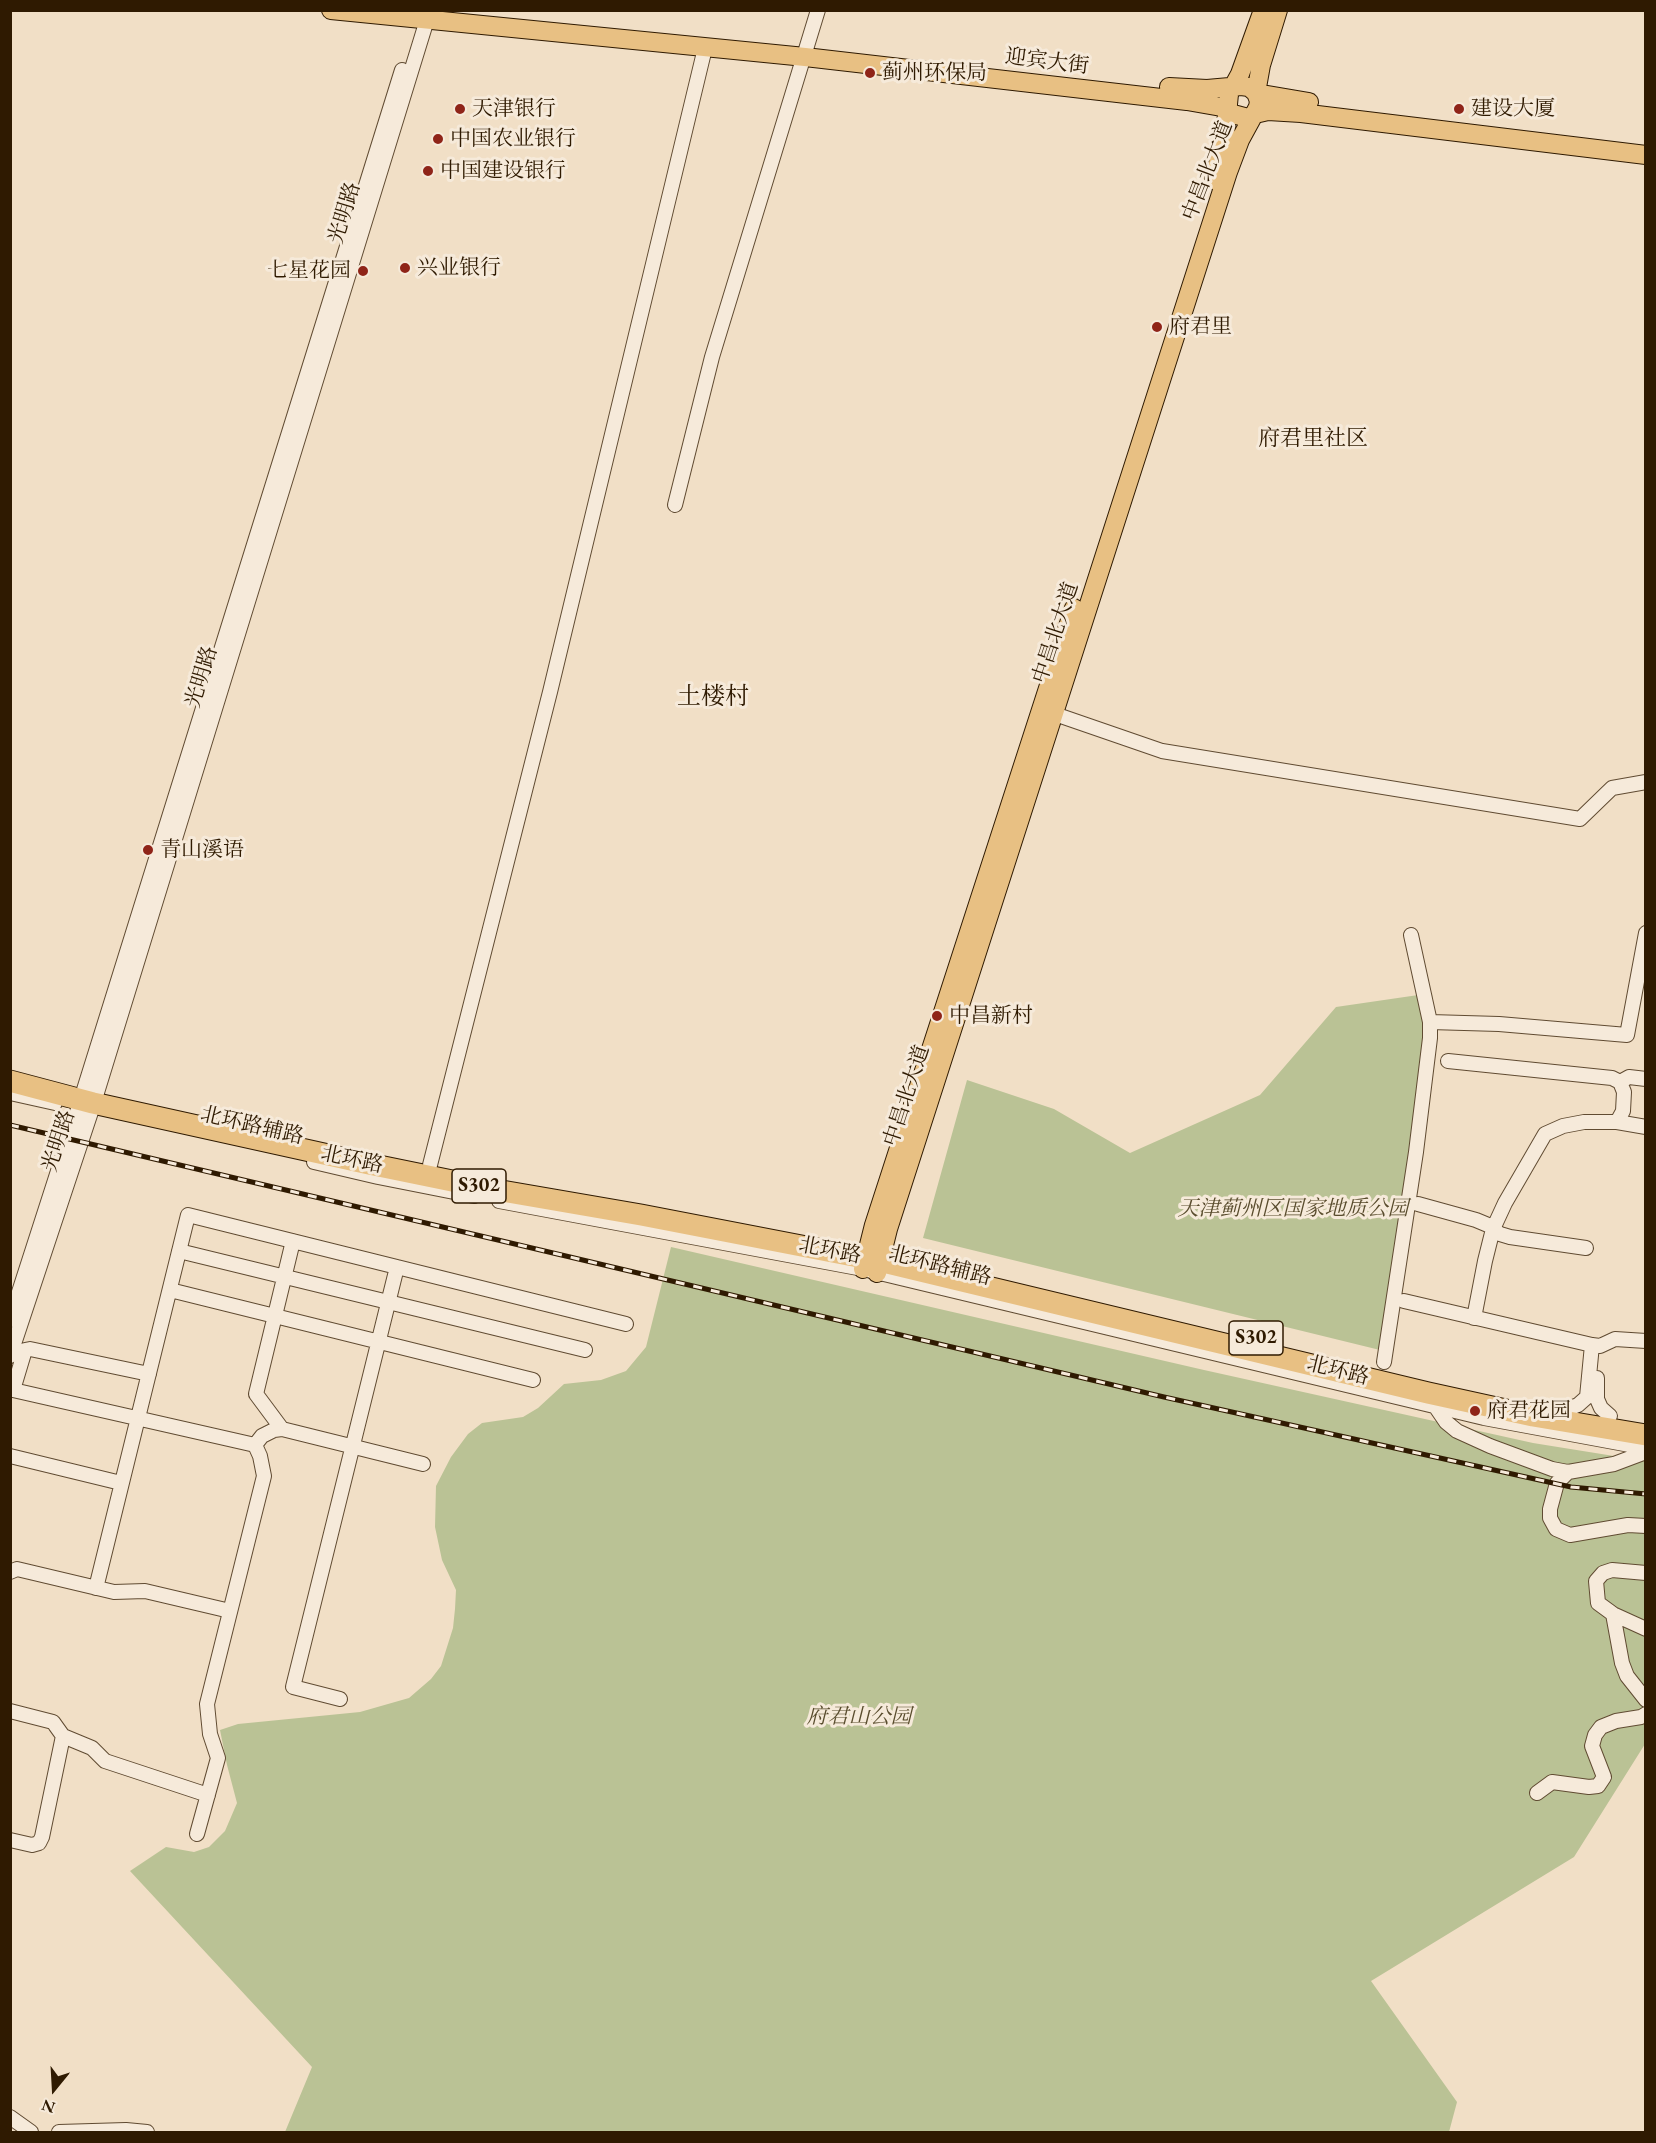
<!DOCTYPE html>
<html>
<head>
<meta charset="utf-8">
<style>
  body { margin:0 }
  #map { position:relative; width:1656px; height:2143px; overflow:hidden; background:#f1dfc6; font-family:"EB Garamond",serif }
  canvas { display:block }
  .frame { position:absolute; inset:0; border:12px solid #2f1a01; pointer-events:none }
  .north { position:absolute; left:24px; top:2059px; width:60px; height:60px; -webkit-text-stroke:4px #f6eada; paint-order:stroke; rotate:198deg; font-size:16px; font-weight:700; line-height:24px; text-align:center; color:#2f1a01 }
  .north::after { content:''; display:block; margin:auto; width:21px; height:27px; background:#2f1a01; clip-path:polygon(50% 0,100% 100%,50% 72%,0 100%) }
</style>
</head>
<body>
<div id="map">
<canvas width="1656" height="2143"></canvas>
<div class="frame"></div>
<div class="north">N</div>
</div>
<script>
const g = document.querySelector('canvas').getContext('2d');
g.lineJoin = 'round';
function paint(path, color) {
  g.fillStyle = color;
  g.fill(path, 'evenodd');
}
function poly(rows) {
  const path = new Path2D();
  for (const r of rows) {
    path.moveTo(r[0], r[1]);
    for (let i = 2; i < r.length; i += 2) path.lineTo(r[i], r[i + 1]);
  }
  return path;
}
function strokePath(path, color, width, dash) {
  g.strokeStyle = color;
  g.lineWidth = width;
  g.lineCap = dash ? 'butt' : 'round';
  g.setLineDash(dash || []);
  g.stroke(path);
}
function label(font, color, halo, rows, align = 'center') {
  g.font = font + ' "EB Garamond","Noto Serif SC",serif';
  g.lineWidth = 6;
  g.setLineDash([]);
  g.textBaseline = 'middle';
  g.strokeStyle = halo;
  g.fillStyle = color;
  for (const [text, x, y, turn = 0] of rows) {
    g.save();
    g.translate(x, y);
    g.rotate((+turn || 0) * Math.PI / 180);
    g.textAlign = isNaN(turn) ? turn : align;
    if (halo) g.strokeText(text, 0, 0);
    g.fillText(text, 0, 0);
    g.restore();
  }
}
paint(poly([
  [1432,993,1436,1047,1430,1099,1415,1196,1384,1351,923,1238,967,1080,1054,1109,1130,1153,1260,1095,1336,1007],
  [671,1247,1204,1370,1533,1443,1645,1461,1645,1744,1574,1857,1371,1981,1457,2102,1449,2132,285,2132,312,2067,130,1871,166,1847,194,1852,209,1847,225,1831,237,1803,227,1765,220,1730,238,1724,360,1712,409,1698,431,1679,441,1666,453,1628,455,1609,456,1590,442,1560,435,1527,436,1486,451,1457,468,1434,482,1423,523,1417,538,1408,564,1384,601,1380,626,1371,646,1347]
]), '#bac295');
const minor = poly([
  [675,505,712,357,818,10],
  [1046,711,1162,751,1580,819,1612,788,1646,782],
  [1430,1022,1499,1024,1627,1035,1646,933],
  [1448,1061,1612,1078,1620,1082,1624,1092,1623,1111,1617,1122],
  [1620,1082,1629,1077,1646,1079],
  [10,1093,55,1103],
  [314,1162,378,1177,474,1196],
  [430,1165,550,692,705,48],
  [499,1201,863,1269,1484,1418,1646,1448],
  [1418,1204,1476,1220,1488,1225,1500,1234,1510,1237,1586,1248],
  [179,1251,585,1350],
  [170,1290,533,1380],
  [1404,1301,1592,1345,1600,1346,1615,1339,1646,1341],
  [1474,1318,1485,1261,1493,1229,1505,1203,1545,1134,1563,1126,1584,1122,1617,1122,1646,1127],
  [10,1320,78,1109,402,70],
  [10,1356,91,1112,430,10],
  [1384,1362,1416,1152,1430,1038,1430,1022,1411,935],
  [149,1374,30,1349,25,1350,13,1390,255,1445,260,1456,264,1476,207,1704,210,1734,218,1758,197,1834],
  [1597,1378,1597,1399,1601,1408,1610,1416],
  [1433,1403,1446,1422,1457,1431,1490,1446,1552,1469,1568,1472,1614,1464,1646,1452],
  [1568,1409,1578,1405,1587,1397,1592,1345],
  [282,1429,256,1394,293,1241],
  [255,1445,262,1436,274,1430,282,1429,423,1464],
  [10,1456,121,1483],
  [1568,1472,1557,1483,1550,1509,1550,1518,1556,1529,1570,1535,1628,1525,1646,1526],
  [10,1572,17,1569,114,1592,145,1591,230,1611],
  [1646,1573,1612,1570,1603,1573,1596,1581,1598,1603,1613,1614,1646,1629],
  [96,1588,188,1215,626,1324],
  [1613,1614,1622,1663,1627,1676,1646,1700],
  [340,1699,293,1687,397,1267],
  [10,1711,53,1722,63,1736,92,1748,105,1761,208,1795],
  [1537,1793,1552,1782,1589,1787,1598,1786,1604,1777,1592,1746,1595,1735,1601,1727,1616,1721,1641,1717,1646,1714],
  [10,1840,32,1845,39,1843,42,1837,63,1736],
  [10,2117,31,2132],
  [59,2132,126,2130,147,2132]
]);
const major = poly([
  [331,10,805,57,1187,101,1227,108,1233,114,1248,118,1255,114,1268,111,1301,113,1646,155],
  [1169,87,1207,89,1241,86,1249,87,1256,93,1309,102],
  [1214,180,1225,135,1229,94,1240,74,1263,10],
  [863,1269,874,1225,1074,608],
  [877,1273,888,1229,1228,172,1240,140,1258,107,1259,101,1256,93,1261,65,1278,10]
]);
const highway = poly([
  [10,1081,93,1103,369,1164,496,1190,641,1215,879,1261,1428,1393,1533,1416,1646,1435]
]);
strokePath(minor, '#604b32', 16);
strokePath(major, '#2f1a01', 20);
strokePath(highway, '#2f1a01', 23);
strokePath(minor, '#f6eada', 14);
strokePath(major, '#e8c083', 18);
strokePath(highway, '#e8c083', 21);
const rail = poly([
  [10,1125,1164,1397,1571,1487,1646,1494]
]);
strokePath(rail, '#2f1a01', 5);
strokePath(rail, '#f6eada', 3, [9]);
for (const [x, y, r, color] of [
  [870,73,6,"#8f2418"],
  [460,109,6,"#8f2418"],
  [1459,109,6,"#8f2418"],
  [438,139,6,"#8f2418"],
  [428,171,6,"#8f2418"],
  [405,268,6,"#8f2418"],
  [363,271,6,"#8f2418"],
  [1157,327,6,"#8f2418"],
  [148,850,6,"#8f2418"],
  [937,1016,6,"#8f2418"],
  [1475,1411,6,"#8f2418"]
]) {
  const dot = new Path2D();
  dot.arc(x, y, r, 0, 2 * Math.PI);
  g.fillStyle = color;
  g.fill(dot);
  strokePath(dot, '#f6eada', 2);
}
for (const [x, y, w] of [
  [479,1186,54],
  [1256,1338,54]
]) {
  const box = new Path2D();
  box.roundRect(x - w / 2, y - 17, w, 34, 4.5);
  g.fillStyle = '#f6eada';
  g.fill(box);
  strokePath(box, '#2f1a01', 1.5);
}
label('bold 20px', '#2f1a01', null, [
  ["S302",479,1186],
  ["S302",1256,1338]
]);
label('21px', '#2f1a01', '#f6eada', [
  ["迎宾大街",1047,62,7],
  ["中昌北大道",1208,171,-69],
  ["光明路",345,213,-73],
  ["中昌北大道",1056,633,-72],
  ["光明路",202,677,-73],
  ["中昌北大道",907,1096,-72],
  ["北环路辅路",252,1126,13],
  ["光明路",59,1141,-72],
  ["北环路",352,1160,12],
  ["北环路",830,1251,11],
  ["北环路辅路",940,1266,14],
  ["北环路",1338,1371,14]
]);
label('21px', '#2f1a01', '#f6eada', [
  ["蓟州环保局",882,73],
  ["天津银行",472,109],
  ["建设大厦",1471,109],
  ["中国农业银行",450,139],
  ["中国建设银行",440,171],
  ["兴业银行",417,268],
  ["七星花园",351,271,"right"],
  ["府君里",1169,327],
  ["青山溪语",160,850],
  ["中昌新村",949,1016],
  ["府君花园",1487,1411]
], 'left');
label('italic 21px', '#594c2d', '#f6eada', [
  ["天津蓟州区国家地质公园",1293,1209],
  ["府君山公园",859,1717]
]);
label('22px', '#2f1a01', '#f6eada', [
  ["府君里社区",1313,439]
]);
label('24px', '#2f1a01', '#f6eada', [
  ["土楼村",713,697]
]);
</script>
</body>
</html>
